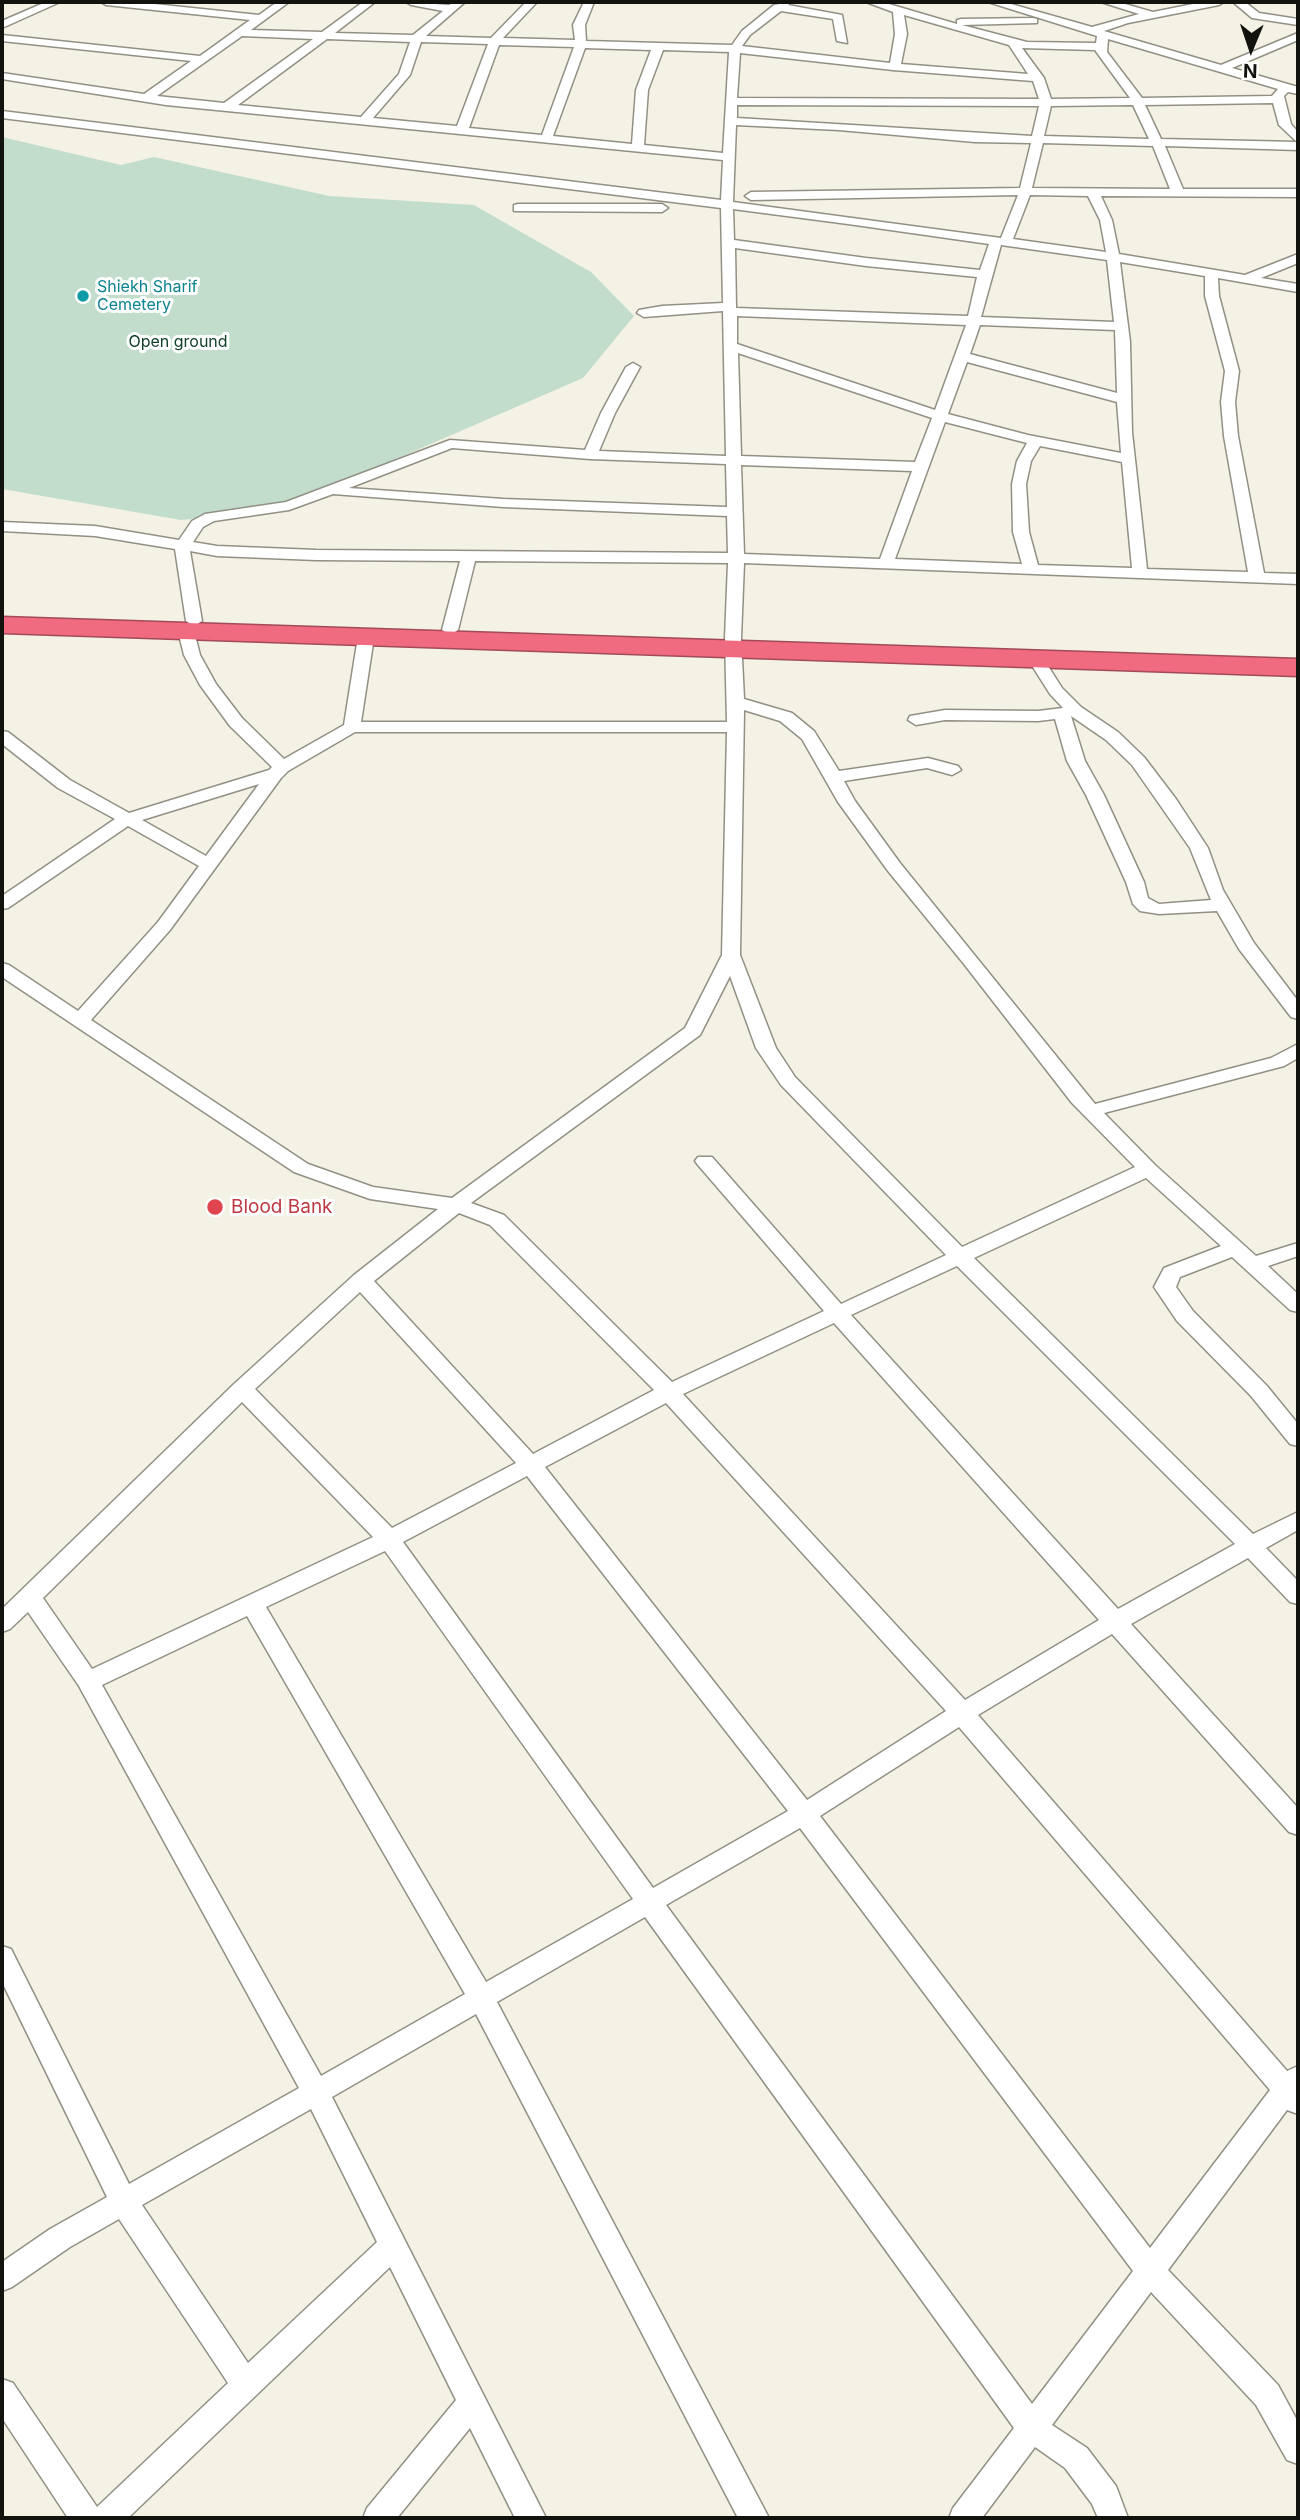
<!DOCTYPE html>
<html>
<head>
<meta charset="utf-8">
<style>
  body { margin:0 }
  #map { position:relative; width:1300px; height:2520px; overflow:hidden; background:#f4f2e5; font-family:Inter,sans-serif }
  canvas { display:block }
  .frame { position:absolute; inset:0; border:4px solid #12120e; pointer-events:none }
  .north { position:absolute; left:1216px; top:14px; width:70px; height:70px; -webkit-text-stroke:5px #fff; paint-order:stroke; rotate:182deg; font-size:19px; font-weight:700; line-height:28px; text-align:center; color:#12120e }
  .north::after { content:''; display:block; margin:auto; width:24px; height:32px; background:#12120e; clip-path:polygon(50% 0,100% 100%,50% 72%,0 100%) }
</style>
</head>
<body>
<div id="map">
<canvas width="1300" height="2520"></canvas>
<div class="frame"></div>
<div class="north">N</div>
</div>
<script>
const g = document.querySelector('canvas').getContext('2d');
g.lineJoin = 'round';
function paint(path, color) {
  g.fillStyle = color;
  g.fill(path, 'evenodd');
}
function poly(rows) {
  const path = new Path2D();
  for (const r of rows) {
    path.moveTo(r[0], r[1]);
    for (let i = 2; i < r.length; i += 2) path.lineTo(r[i], r[i + 1]);
  }
  return path;
}
function strokePath(path, color, width, dash) {
  g.strokeStyle = color;
  g.lineWidth = width;
  g.lineCap = dash ? 'butt' : 'round';
  g.setLineDash(dash || []);
  g.stroke(path);
}
function label(font, color, halo, rows, align = 'center') {
  g.font = font + ' Inter,sans-serif';
  g.lineWidth = 6;
  g.setLineDash([]);
  g.textBaseline = 'middle';
  g.strokeStyle = halo;
  g.fillStyle = color;
  for (const [text, x, y, turn = 0] of rows) {
    g.save();
    g.translate(x, y);
    g.rotate((+turn || 0) * Math.PI / 180);
    g.textAlign = isNaN(turn) ? turn : align;
    if (halo) g.strokeText(text, 0, 0);
    g.fillText(text, 0, 0);
    g.restore();
  }
}
paint(poly([
  [2,137,121,165,154,157,329,196,474,205,591,272,634,316,583,378,276,511,181,520,2,489]
]), '#c2ddcc');
const street = poly([
  [46,2,60,2,2,28,2,21,46,2],
  [101,2,135,2,259,15,277,2,289,2,251,30,322,32,363,2,375,2,335,33,413,35,443,11,411,5,406,2,449,5,454,2,465,2,426,36,491,38,526,2,537,2,503,38,575,40,573,25,584,2,594,2,585,25,586,41,732,45,742,31,774,5,791,2,788,5,842,15,847,43,837,41,833,19,781,11,750,35,742,46,890,63,895,34,893,12,866,2,882,2,957,24,957,20,961,19,1033,18,1037,19,1037,23,962,25,1027,42,1096,43,1097,36,988,2,1004,2,1092,27,1139,14,1101,2,1118,2,1153,12,1203,2,1224,2,1219,5,1128,23,1104,31,1221,65,1298,33,1298,40,1232,68,1298,87,1298,94,1288,92,1284,96,1291,124,1298,132,1298,150,1165,146,1183,189,1298,189,1298,197,1101,196,1112,220,1119,254,1245,275,1298,254,1298,263,1261,278,1298,284,1298,292,1218,278,1219,296,1239,371,1235,402,1238,436,1264,573,1298,574,1298,584,744,563,741,638,744,699,792,713,814,731,839,771,928,758,958,766,961,770,952,775,927,768,844,781,855,801,900,863,1095,1104,1271,1058,1298,1044,1298,1058,1284,1066,1104,1113,1155,1165,1256,1256,1298,1243,1298,1256,1268,1266,1298,1294,1298,1312,1290,1310,1232,1257,1180,1277,1176,1287,1193,1311,1267,1386,1298,1424,1298,1446,1290,1444,1251,1396,1177,1321,1154,1287,1164,1268,1221,1246,1146,1178,974,1258,1253,1534,1298,1512,1298,1530,1266,1548,1298,1581,1298,1604,1290,1602,1248,1558,1131,1624,1298,1808,1298,1835,1289,1832,1112,1634,978,1715,1287,2071,1298,2066,1298,2114,1287,2110,1168,2270,1278,2385,1298,2422,1298,2464,1287,2460,1256,2405,1151,2292,1052,2425,1087,2448,1116,2486,1128,2518,1098,2518,1092,2504,1065,2468,1035,2447,982,2518,949,2518,953,2508,1014,2428,645,1917,497,2002,769,2518,738,2518,476,2014,332,2097,546,2518,515,2518,470,2428,397,2518,363,2518,367,2508,456,2400,390,2267,128,2518,68,2518,2,2418,2,2379,13,2383,97,2507,228,2383,119,2219,70,2247,12,2287,2,2291,2,2262,50,2229,107,2197,2,1982,2,1946,11,1949,129,2184,299,2088,79,1686,28,1612,10,1629,2,1632,2,1609,234,1384,354,1275,438,1209,370,1199,294,1172,2,977,2,963,9,965,78,1011,158,922,199,866,128,826,8,908,2,909,2,896,115,819,58,788,2,744,2,731,8,732,70,780,129,813,269,770,272,767,230,726,200,685,184,655,178,631,186,626,194,631,200,655,216,684,242,718,284,759,344,725,358,637,366,632,374,637,361,722,727,722,725,638,728,563,475,561,458,630,450,635,442,630,460,561,316,560,217,556,190,551,202,621,194,626,186,621,175,549,95,536,2,531,2,522,95,526,179,540,192,521,205,514,286,502,450,440,585,450,601,413,626,367,633,363,640,367,615,413,599,451,726,456,723,311,644,317,637,313,639,310,662,306,723,303,721,208,2,118,2,111,721,200,723,160,166,105,2,79,2,73,144,94,191,61,2,41,2,35,200,56,250,20,106,5,101,2],
  [904,15,1009,45,1028,74,901,64,907,34,904,15],
  [242,36,313,39,224,103,157,96,242,36],
  [327,39,410,42,399,74,361,117,238,105,327,39],
  [1108,39,1217,71,1278,89,1272,96,1142,98,1107,52,1108,39],
  [421,42,488,44,457,126,373,118,410,75,421,42],
  [499,45,574,47,542,135,469,128,499,45],
  [585,48,651,50,636,90,632,144,553,136,585,48],
  [1022,48,1095,50,1130,98,1051,99,1044,78,1022,48],
  [663,50,729,52,723,153,644,145,648,90,663,50],
  [740,53,893,70,1033,81,1039,99,737,98,740,53],
  [1273,103,1279,125,1297,142,1161,139,1145,105,1273,103],
  [737,105,1039,106,1032,136,737,118,737,105],
  [1133,105,1149,139,1044,136,1051,106,1133,105],
  [736,125,839,130,975,142,1031,143,1020,188,751,192,745,196,751,200,1018,195,1001,238,733,202,736,125],
  [1043,143,1153,146,1170,189,1032,188,1043,143],
  [1030,195,1088,196,1100,220,1106,252,1013,239,1030,195],
  [733,209,848,224,989,244,980,270,866,258,734,240,733,209],
  [1001,245,1107,260,1114,322,981,317,1001,245],
  [735,248,866,266,977,277,968,316,736,308,735,248],
  [1120,262,1205,276,1205,296,1225,371,1221,402,1224,436,1248,572,1147,569,1132,432,1130,342,1120,262],
  [737,316,966,325,935,410,737,344,737,316],
  [980,325,1115,330,1117,393,970,354,980,325],
  [738,353,932,418,915,462,741,456,738,353],
  [967,362,1117,402,1121,453,1028,435,948,414,967,362],
  [945,422,1027,443,1017,461,1012,484,1013,532,1022,564,895,559,945,422],
  [1040,446,1122,462,1132,568,1038,565,1029,532,1026,484,1031,461,1040,446],
  [452,448,590,459,726,464,727,507,503,499,349,488,452,448],
  [741,465,912,471,880,559,744,554,741,465],
  [333,494,503,507,727,516,728,553,316,550,217,546,193,542,203,527,214,521,289,510,333,494],
  [744,710,780,721,802,739,838,802,888,871,964,964,1072,1103,1135,1167,962,1247,795,1077,776,1048,740,955,744,710],
  [355,732,727,732,722,955,685,1028,452,1198,373,1187,308,1164,91,1020,170,930,281,778,288,771,355,732],
  [259,784,206,856,142,820,259,784],
  [730,976,756,1048,781,1085,946,1255,841,1304,712,1157,698,1157,695,1161,698,1165,824,1311,672,1382,504,1215,471,1203,700,1035,730,976],
  [459,1213,490,1225,654,1390,533,1454,374,1281,459,1213],
  [957,1266,1235,1544,1118,1609,851,1315,957,1266],
  [360,1292,516,1463,392,1528,255,1389,360,1292],
  [834,1323,1099,1620,965,1700,683,1394,834,1323],
  [242,1402,373,1537,92,1669,43,1598,242,1402],
  [666,1403,946,1711,807,1800,545,1467,666,1403],
  [527,1476,788,1811,653,1888,403,1542,527,1476],
  [385,1551,633,1899,486,1982,266,1607,385,1551],
  [247,1616,465,1994,321,2076,102,1685,247,1616],
  [959,1727,1270,2090,1150,2248,820,1816,959,1727],
  [800,1828,1133,2271,1032,2404,666,1905,800,1828],
  [311,2109,377,2242,248,2363,142,2205,311,2109],
  [1233,2,1245,2,1259,13,1298,19,1298,25,1252,18,1233,2],
  [518,204,662,204,668,208,662,212,514,211,514,205,518,204],
  [1037,656,1043,658,1062,688,1081,707,1118,732,1144,757,1176,799,1208,848,1223,890,1254,943,1298,1001,1298,1019,1291,1017,1239,949,1217,911,1159,914,1140,911,1133,904,1126,882,1086,795,1067,761,1055,719,1038,721,945,720,916,725,908,720,910,716,945,710,1038,711,1063,708,1050,694,1029,661,1037,656],
  [1071,716,1106,740,1132,765,1190,848,1211,900,1159,904,1148,898,1144,882,1104,795,1085,761,1071,716]
]);
const highway = poly([
  [2,617,1298,659,1298,676,2,633,2,617]
]);
strokePath(street, '#929085', 3);
strokePath(highway, '#a24b58', 3);
paint(street, '#fff');
paint(highway, '#f06a80');
for (const [x, y, r, color] of [
  [83,296,7,"#0f9aa8"],
  [215,1207,9,"#e0444e"]
]) {
  const dot = new Path2D();
  dot.arc(x, y, r, 0, 2 * Math.PI);
  g.fillStyle = color;
  g.fill(dot);
  strokePath(dot, '#fff', 2.5);
}
label('16px', '#0d838f', '#fff', [
  ["Shiekh Sharif",97,287],
  ["Cemetery",97,305]
], 'left');
label('16px', '#12422a', '#fff', [
  ["Open ground",178,342]
]);
label('19px', '#be3a42', '#fff', [
  ["Blood Bank",231,1207]
], 'left');
</script>
</body>
</html>
